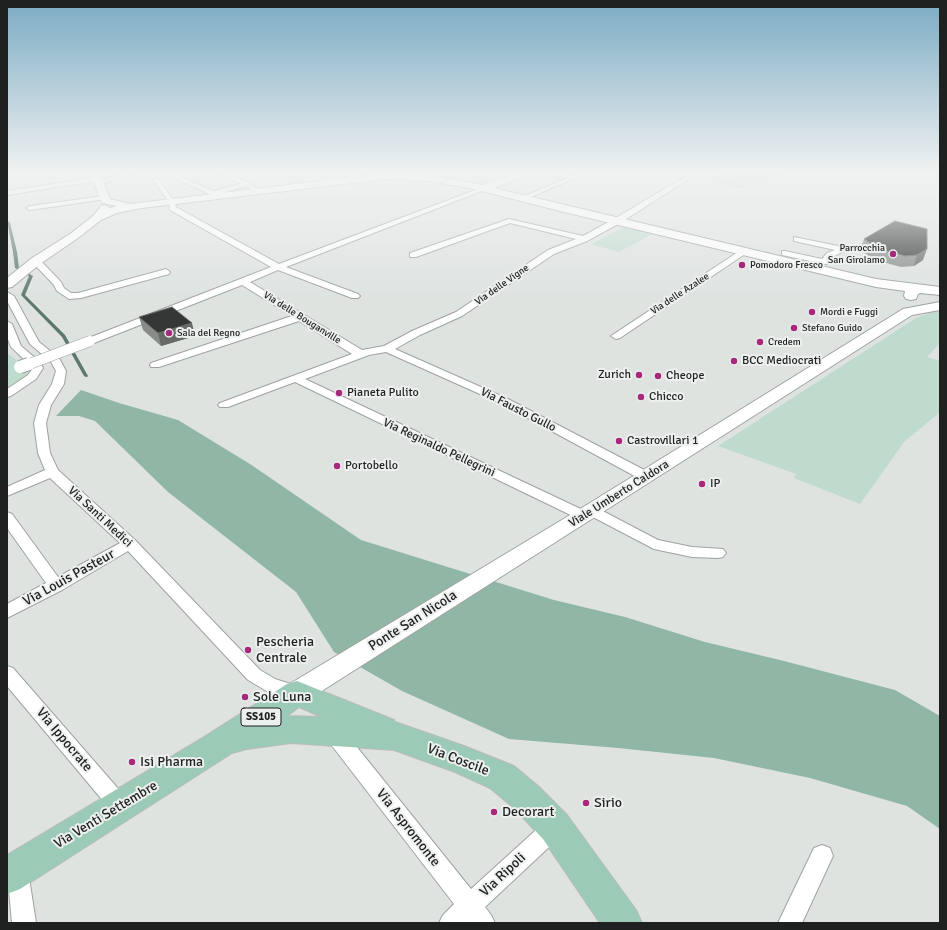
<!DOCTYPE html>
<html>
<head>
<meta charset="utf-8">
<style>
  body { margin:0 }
  #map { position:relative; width:947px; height:930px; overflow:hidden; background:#dee3e0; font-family:Signika,sans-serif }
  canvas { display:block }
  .frame { position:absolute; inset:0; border:8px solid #1f2020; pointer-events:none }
</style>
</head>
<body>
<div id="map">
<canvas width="947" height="930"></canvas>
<div class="frame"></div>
</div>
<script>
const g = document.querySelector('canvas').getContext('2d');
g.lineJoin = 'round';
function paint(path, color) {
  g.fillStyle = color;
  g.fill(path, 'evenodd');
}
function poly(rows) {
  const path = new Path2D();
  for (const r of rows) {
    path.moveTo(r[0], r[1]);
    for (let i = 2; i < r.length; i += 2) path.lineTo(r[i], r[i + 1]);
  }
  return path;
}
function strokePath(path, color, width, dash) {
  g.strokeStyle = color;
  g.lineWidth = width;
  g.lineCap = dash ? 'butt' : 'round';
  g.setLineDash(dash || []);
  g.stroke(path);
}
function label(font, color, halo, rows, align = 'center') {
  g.font = font + ' Signika,sans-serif';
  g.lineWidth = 4;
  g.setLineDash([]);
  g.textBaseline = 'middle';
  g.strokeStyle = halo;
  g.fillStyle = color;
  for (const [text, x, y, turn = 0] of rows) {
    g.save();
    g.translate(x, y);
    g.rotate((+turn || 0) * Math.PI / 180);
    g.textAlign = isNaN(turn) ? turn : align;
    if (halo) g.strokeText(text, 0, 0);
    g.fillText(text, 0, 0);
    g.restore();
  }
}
paint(poly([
  [714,173,794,173,760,186,753,184,742,189,703,181,714,176,751,184,712,174],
  [624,227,652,234,619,252,591,244],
  [940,311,940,343,927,357,940,361,940,412,904,442,860,504,794,478,796,474,718,446,916,318,932,312],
  [7,353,31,370,22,379,7,388]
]), '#bfdbce');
paint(poly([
  [81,390,119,403,178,420,250,464,361,540,554,600,625,617,705,642,784,661,895,690,940,716,940,829,907,806,810,778,714,758,618,748,509,739,402,691,334,652,296,592,168,492,95,421,79,416,56,416]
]), '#90b7a5');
paint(poly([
  [7,220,10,223,17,252,19,268,33,276,25,295,65,335,88,376,87,377,86,377,84,376,62,337,21,295,29,276,15,268,13,252,7,220]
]), '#5d786c');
const street = poly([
  [126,173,136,173,99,184,97,183,96,181,7,195,7,191,98,177,101,180,126,173],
  [172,173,213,191,241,184,218,173,226,173,249,183,260,191,255,192,246,186,219,194,221,196,218,198,170,176,169,175,172,173],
  [335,173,342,173,330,181,311,186,308,184,326,179,335,173],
  [345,173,352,173,355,175,354,173,360,173,361,176,355,181,345,173],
  [368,173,381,173,390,176,387,178,368,173],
  [549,173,574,175,579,173,587,173,526,199,522,199,522,197,567,178,549,173],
  [691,173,698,173,620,223,587,241,554,254,462,316,420,335,395,349,508,399,652,474,654,477,652,480,642,480,500,403,386,352,369,355,305,379,585,511,587,508,592,506,597,508,658,540,692,547,723,549,726,553,723,557,718,558,692,557,654,549,591,516,589,519,584,521,579,519,295,382,228,407,220,407,218,405,220,403,352,354,299,321,159,367,151,367,150,365,151,363,292,316,242,285,94,343,90,344,85,341,86,339,271,267,170,210,169,202,153,180,154,179,158,179,175,202,176,207,279,264,483,187,487,187,487,189,286,267,358,294,360,296,358,298,352,298,278,270,250,282,362,350,384,346,412,331,456,312,548,250,576,239,510,223,416,257,410,257,410,253,509,219,583,236,614,219,691,173],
  [104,196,106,197,106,199,30,210,26,208,30,206,104,196],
  [794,237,843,247,847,249,833,257,827,264,824,264,782,255,782,251,785,251,822,259,827,253,835,250,794,241,794,237],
  [741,250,744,250,748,252,620,338,616,339,611,336,741,250],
  [33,259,39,259,61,282,64,288,71,293,78,293,166,269,170,272,169,274,81,298,69,299,57,291,54,285,33,263,32,261,33,259],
  [7,292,14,296,39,342,59,358,66,371,64,384,51,405,46,423,50,453,58,470,135,540,260,670,275,679,303,688,306,693,303,698,297,701,270,693,248,680,128,551,62,590,7,618,7,604,46,583,7,528,7,512,12,514,58,577,120,543,50,478,7,496,7,487,45,470,38,453,34,423,39,405,52,384,56,371,51,362,30,344,7,301,7,292],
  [7,321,12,324,21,346,40,362,43,368,36,379,11,396,7,397,7,389,28,375,33,368,11,347,7,337,7,321],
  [7,666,13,668,128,800,131,807,128,814,121,817,114,814,7,686,7,666],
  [333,724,340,726,471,889,547,820,555,816,563,820,566,827,563,834,485,907,491,915,495,923,439,923,443,915,454,904,326,738,323,732,326,726,333,724],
  [822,845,830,848,833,856,802,923,778,923,814,848,822,845],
  [17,860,25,863,28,871,36,923,12,923,7,868,9,863,17,860]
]);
const secondary = poly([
  [90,173,100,173,110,199,130,204,387,173,429,175,483,185,516,173,529,173,527,175,494,188,876,279,940,287,940,295,920,293,918,294,916,299,911,300,906,299,904,296,905,291,876,287,560,211,474,189,429,181,387,179,142,208,117,213,101,220,78,238,40,264,12,287,7,288,7,278,32,258,70,234,93,216,101,206,105,205,110,208,117,206,102,203,90,173],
  [940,302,940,310,912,315,306,701,297,704,288,701,284,693,288,685,585,506,903,309,940,302]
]);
const primary = poly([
  [297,681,394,720,395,722,464,746,514,766,538,786,567,815,636,910,642,923,600,923,543,839,514,808,490,788,455,772,394,750,291,743,247,749,232,753,20,889,7,894,7,855,204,737,287,684,297,681],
  [299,707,322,717,287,716,299,707]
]);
strokePath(street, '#9ea2a0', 2);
strokePath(secondary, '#9ea2a0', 2);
strokePath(primary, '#bcbcbc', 2);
paint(street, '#fff');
paint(secondary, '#fff');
paint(primary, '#9bcab7');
const streetBridgeFar1 = poly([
  [27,365,90,341]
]);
const streetBridge = poly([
  [20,367,29,364]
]);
strokePath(streetBridgeFar1, '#9ea2a0', 11, []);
strokePath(streetBridge, '#9ea2a0', 14, []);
strokePath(streetBridgeFar1, '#fff', 10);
strokePath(streetBridge, '#fff', 12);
paint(poly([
  [895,221,923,260,914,266,901,267,875,260,860,250,864,239],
  [139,317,195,336,161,346,143,330]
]), '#898d8a');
paint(poly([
  [927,249,923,260,914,266,917,255],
  [192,323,195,336,161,346,158,333]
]), '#676b68');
const building = poly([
  [895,221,927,229,927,249,917,255,905,256,879,249,864,239,895,221],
  [172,307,192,323,158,333,139,317,172,307]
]);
paint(building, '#343735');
strokePath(building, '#676b68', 1);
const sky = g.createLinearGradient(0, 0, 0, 303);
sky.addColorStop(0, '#7babc3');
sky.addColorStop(0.57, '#f0f2f1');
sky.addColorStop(1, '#f0f2f100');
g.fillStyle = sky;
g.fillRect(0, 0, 947, 303);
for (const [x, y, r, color] of [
  [893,254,4,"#a6297c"],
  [742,265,4,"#a6297c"],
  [812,312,4,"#a6297c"],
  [794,328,4,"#a6297c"],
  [169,333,4,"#a6297c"],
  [760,342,4,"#a6297c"],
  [734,361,4,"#a6297c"],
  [639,375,4,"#a6297c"],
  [658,376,4,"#a6297c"],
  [339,393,4,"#a6297c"],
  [641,397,4,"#a6297c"],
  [619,441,4,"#a6297c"],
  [337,466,4,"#a6297c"],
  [702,484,4,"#a6297c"],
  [248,650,4,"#a6297c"],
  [245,697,4,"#a6297c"],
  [132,762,4,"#a6297c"],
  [586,803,4,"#a6297c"],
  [494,812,4,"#a6297c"]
]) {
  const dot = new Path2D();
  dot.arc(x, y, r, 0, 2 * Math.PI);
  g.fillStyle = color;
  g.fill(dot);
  strokePath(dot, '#ecf0ee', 1.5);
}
label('10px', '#1f2020', '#ecf0ee', [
  ["Parrocchia",885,248,"right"],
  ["San Girolamo",885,260,"right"],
  ["Pomodoro Fresco",750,265],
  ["Mordi e Fuggi",820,312],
  ["Stefano Guido",802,328],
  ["Sala del Regno",177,333],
  ["Credem",768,342]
], 'left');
label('10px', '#1f2020', '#ecf0ee', [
  ["Via delle Vigne",502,285,-35],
  ["Via delle Azalee",680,294,-33],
  ["Via delle Bouganville",302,318,32]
]);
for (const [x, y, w] of [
  [261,717,40]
]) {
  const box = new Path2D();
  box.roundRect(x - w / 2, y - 9, w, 18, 3);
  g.fillStyle = '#ecf0ee';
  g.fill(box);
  strokePath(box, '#1f2020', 1);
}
label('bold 11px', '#1f2020', null, [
  ["SS105",261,717]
]);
label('12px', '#1f2020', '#ecf0ee', [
  ["BCC Mediocrati",742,361],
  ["Zurich",631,375,"right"],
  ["Cheope",666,376],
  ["Pianeta Pulito",347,393],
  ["Chicco",649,397],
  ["Castrovillari 1",627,441],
  ["Portobello",345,466],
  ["IP",710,484]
], 'left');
label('12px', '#1f2020', '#ecf0ee', [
  ["Via Fausto Gullo",518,410,27],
  ["Via Reginaldo Pellegrini",439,448,25],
  ["Viale Umberto Caldora",619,494,-32],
  ["Via Santi Medici",100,517,43]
]);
label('14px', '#1f2020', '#ecf0ee', [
  ["Via Louis Pasteur",69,578,-29],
  ["Ponte San Nicola",413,621,-32],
  ["Via Ippocrate",64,740,50],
  ["Via Coscile",458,760,21],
  ["Via Venti Settembre",106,815,-31],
  ["Via Aspromonte",408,828,52],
  ["Via Ripoli",503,875,-43]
]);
label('14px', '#1f2020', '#ecf0ee', [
  ["Pescheria",256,642],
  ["Centrale",256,658],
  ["Sole Luna",253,697],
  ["Isi Pharma",140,762],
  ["Sirio",594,803],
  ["Decorart",502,812]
], 'left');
</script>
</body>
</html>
